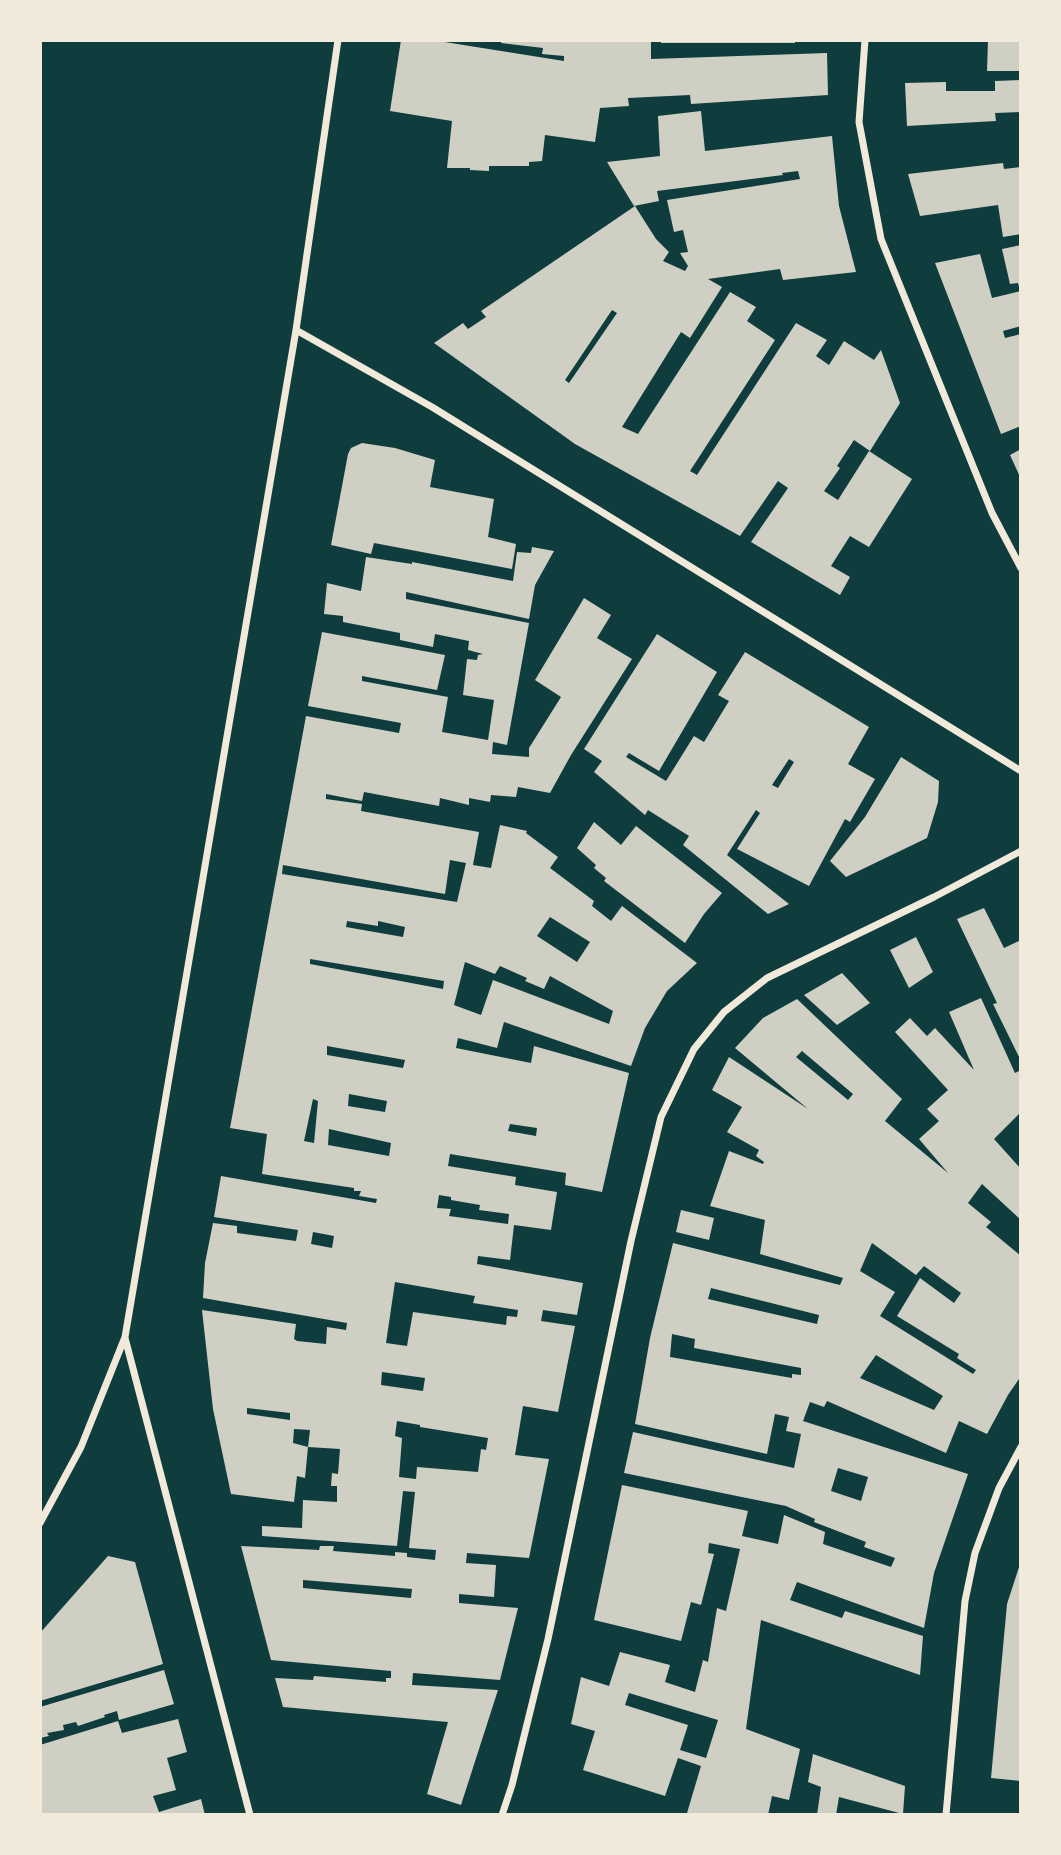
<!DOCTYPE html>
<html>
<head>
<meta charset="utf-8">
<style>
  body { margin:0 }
  #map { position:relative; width:1061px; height:1855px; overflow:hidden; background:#0f3d3e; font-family:"Titillium Web",sans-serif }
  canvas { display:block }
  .frame { position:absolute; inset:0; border:42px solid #f1e9da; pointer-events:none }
</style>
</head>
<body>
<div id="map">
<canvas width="1061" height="1855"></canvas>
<div class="frame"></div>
</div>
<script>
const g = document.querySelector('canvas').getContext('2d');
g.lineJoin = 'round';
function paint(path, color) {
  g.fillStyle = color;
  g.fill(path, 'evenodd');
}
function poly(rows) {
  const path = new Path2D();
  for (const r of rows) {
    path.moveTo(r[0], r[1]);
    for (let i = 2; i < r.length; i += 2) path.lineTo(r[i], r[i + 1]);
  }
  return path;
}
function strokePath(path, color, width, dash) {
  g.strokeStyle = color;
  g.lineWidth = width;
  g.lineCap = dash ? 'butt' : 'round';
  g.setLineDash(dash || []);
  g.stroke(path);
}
paint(poly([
  [401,40,432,40,564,61,564,56,542,54,543,48,501,43,502,40,651,40,651,59,827,53,828,95,691,104,690,95,628,98,629,106,600,108,595,142,545,135,542,161,529,162,529,166,489,166,489,171,470,170,470,168,447,168,452,121,390,111],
  [661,40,795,40,795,43,661,43],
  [988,40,1021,40,1021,71,987,71],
  [1021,80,1021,112,995,113,996,121,907,126,905,83,946,82,946,91,995,91,995,81],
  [701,111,705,151,832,136,839,206,856,272,783,280,780,269,708,279,722,287,690,338,681,332,622,427,638,434,730,292,756,307,747,321,775,340,690,471,697,475,796,323,827,340,816,356,829,365,844,341,874,360,881,350,900,403,870,451,854,440,837,466,840,468,824,491,838,500,869,451,912,479,869,547,850,536,831,566,850,577,840,595,751,542,788,488,778,481,740,536,575,444,434,343,463,323,468,329,486,317,481,311,635,206,656,239,669,252,663,261,685,271,688,266,680,253,688,252,683,230,674,232,667,200,800,179,798,171,782,173,783,175,657,191,659,201,634,206,607,162,660,156,658,116],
  [612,310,617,313,569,383,565,380],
  [1003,163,1004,169,1021,167,1021,234,1003,237,998,205,920,216,908,174],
  [1021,245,1021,290,1020,290,1018,283,1010,284,1002,249],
  [980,254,992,298,1021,291,1021,326,1003,331,1005,338,1021,334,1021,426,1001,434,935,263],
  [362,443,395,448,435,460,430,487,494,499,488,537,516,544,512,569,374,543,371,554,331,545,348,454,351,448],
  [1021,449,1021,479,1010,455],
  [532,547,554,551,535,585,529,619,406,592,406,599,529,623,507,745,493,742,492,754,529,757,529,748,561,697,535,680,584,598,611,615,597,638,632,659,571,755,550,793,518,787,516,797,491,795,490,802,469,798,469,805,440,798,439,806,364,792,362,801,326,794,326,799,362,804,361,811,479,832,473,865,491,868,500,825,527,831,526,833,558,857,550,868,594,901,592,906,611,921,622,906,697,963,667,991,645,1028,631,1066,504,1022,497,1048,458,1038,456,1048,531,1063,534,1046,629,1073,602,1192,565,1185,566,1173,450,1154,448,1166,516,1177,515,1185,557,1192,551,1230,514,1225,510,1260,478,1256,477,1264,583,1283,577,1315,543,1310,541,1321,575,1326,558,1412,523,1406,515,1455,549,1459,529,1558,467,1553,466,1563,496,1565,494,1597,459,1594,459,1603,518,1608,500,1680,413,1673,412,1685,498,1690,461,1805,427,1794,448,1722,283,1707,275,1678,313,1680,314,1676,386,1682,386,1678,391,1678,391,1671,271,1660,241,1546,319,1550,320,1546,334,1546,333,1551,395,1556,395,1552,407,1553,407,1557,435,1560,436,1550,409,1548,415,1492,403,1491,397,1546,262,1536,262,1526,302,1528,303,1500,337,1502,337,1486,331,1486,332,1473,338,1474,340,1449,308,1447,310,1430,294,1429,293,1443,308,1447,305,1478,297,1476,294,1502,231,1494,213,1409,202,1310,296,1324,294,1339,297,1341,326,1344,327,1327,346,1330,347,1323,203,1298,205,1263,213,1223,237,1226,237,1233,296,1241,298,1230,214,1217,221,1176,376,1203,377,1199,359,1196,361,1191,354,1191,354,1188,262,1174,267,1134,230,1128,306,716,399,733,401,723,308,706,322,632,445,655,437,690,362,676,362,681,448,697,442,732,488,740,494,700,463,695,467,659,477,660,478,655,483,654,468,650,469,641,435,634,433,647,400,640,400,633,343,622,343,616,324,614,327,583,361,591,366,557,412,564,412,562,513,581,517,552,531,553],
  [450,860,466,863,457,902,282,874,283,865,445,894],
  [550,917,590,942,577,962,537,936],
  [347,921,378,926,378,921,405,927,403,937,346,927],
  [310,959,444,981,443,989,310,964],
  [465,962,495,974,500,966,527,978,525,981,544,989,550,976,613,1011,609,1024,493,980,481,1015,454,1005],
  [327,1046,405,1060,403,1068,327,1055],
  [349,1094,387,1101,385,1112,348,1106],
  [313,1099,318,1101,314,1143,304,1141],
  [510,1124,537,1128,536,1136,508,1131],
  [329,1129,391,1143,389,1156,328,1145],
  [439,1195,451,1197,451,1200,480,1205,479,1210,509,1214,508,1224,449,1216,451,1209,437,1208],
  [313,1232,334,1236,332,1248,311,1244],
  [395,1282,475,1296,473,1303,518,1310,517,1317,507,1316,506,1325,413,1312,407,1346,386,1343],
  [382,1372,425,1378,423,1391,381,1385],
  [247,1408,290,1413,290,1420,247,1414],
  [397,1421,420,1425,420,1427,488,1438,486,1450,481,1449,478,1472,417,1467,416,1479,399,1477,402,1438,395,1436],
  [303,1580,412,1589,411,1598,303,1588],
  [657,634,717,672,659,771,629,753,626,757,666,781,694,736,704,742,729,701,718,695,745,652,869,727,848,764,875,779,850,822,845,819,809,886,737,849,760,813,756,810,727,855,789,904,768,914,683,845,689,836,648,810,645,815,594,772,602,761,584,749],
  [789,759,794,762,778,788,772,785],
  [901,757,939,781,938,802,927,838,846,877,830,861,865,817],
  [594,822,621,845,636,826,722,893,704,914,685,943,604,881,606,878,594,868,596,865,577,848],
  [984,908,1004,948,1021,940,1021,1061,993,1004,997,1003,957,919],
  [916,937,933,972,909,988,890,950],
  [842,973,870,1003,837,1025,804,995],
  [981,998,1015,1073,1021,1070,1021,1112,994,1139,1021,1169,1021,1220,982,1184,968,1203,991,1222,986,1227,1021,1256,1021,1376,1008,1395,987,1434,959,1421,946,1453,827,1401,824,1407,810,1402,803,1421,968,1474,934,1573,924,1628,797,1582,790,1600,842,1618,845,1611,923,1636,920,1675,761,1620,746,1729,800,1749,789,1800,772,1796,768,1815,693,1815,687,1813,701,1766,678,1758,665,1796,583,1770,595,1731,571,1724,581,1677,609,1686,620,1652,670,1665,665,1682,695,1692,703,1660,708,1662,717,1608,726,1611,740,1549,709,1543,708,1553,714,1554,701,1605,691,1602,681,1641,594,1620,622,1485,748,1511,742,1536,778,1544,784,1515,825,1532,823,1544,891,1567,895,1558,864,1547,866,1542,814,1522,815,1519,786,1506,624,1473,633,1432,794,1468,801,1434,786,1431,789,1417,775,1414,767,1454,635,1424,650,1338,673,1243,840,1285,843,1278,760,1254,765,1220,710,1206,729,1151,763,1164,764,1162,756,1156,759,1150,727,1132,742,1107,712,1090,729,1057,808,1109,735,1048,763,1018,797,999,902,1099,885,1121,948,1173,919,1139,939,1121,927,1109,948,1090,895,1032,910,1018,927,1036,935,1028,974,1070,949,1012],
  [802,1051,853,1094,848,1100,796,1057],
  [872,1243,916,1275,924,1266,961,1293,954,1303,920,1278,897,1316,959,1354,957,1358,976,1370,973,1374,880,1316,895,1292,860,1271],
  [711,1288,819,1315,817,1324,708,1299],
  [672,1334,695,1339,694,1348,801,1368,801,1375,792,1374,792,1378,670,1357],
  [876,1355,943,1396,934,1410,860,1378],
  [838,1468,868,1477,861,1501,831,1491],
  [629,1693,718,1720,706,1758,680,1750,688,1725,625,1705],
  [681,1210,714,1218,709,1240,676,1232],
  [108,1556,135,1562,163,1664,40,1701,40,1633],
  [1021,1561,1021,1781,991,1778,1007,1604],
  [164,1670,174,1704,119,1720,117,1711,104,1715,105,1717,78,1726,76,1722,63,1725,64,1730,47,1733,49,1736,40,1738,40,1707],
  [178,1719,187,1752,167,1758,176,1790,153,1796,159,1812,201,1799,205,1815,40,1815,40,1745,118,1721,122,1733],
  [813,1754,905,1786,903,1814,839,1797,836,1815,817,1815,821,1787,808,1782]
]), '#cfcfc3');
strokePath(poly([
  [865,40,859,122,881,239,992,513,1021,568],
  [296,330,432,407,1021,771],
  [125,1338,250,1815],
  [40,1523,81,1447,125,1337,296,330,338,40],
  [502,1815,512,1785,548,1639,631,1241,661,1117,694,1049,724,1012,767,978,934,897,1021,851],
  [946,1815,965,1601,975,1553,999,1488,1021,1447]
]), '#f1e9da', 7);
</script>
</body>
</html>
